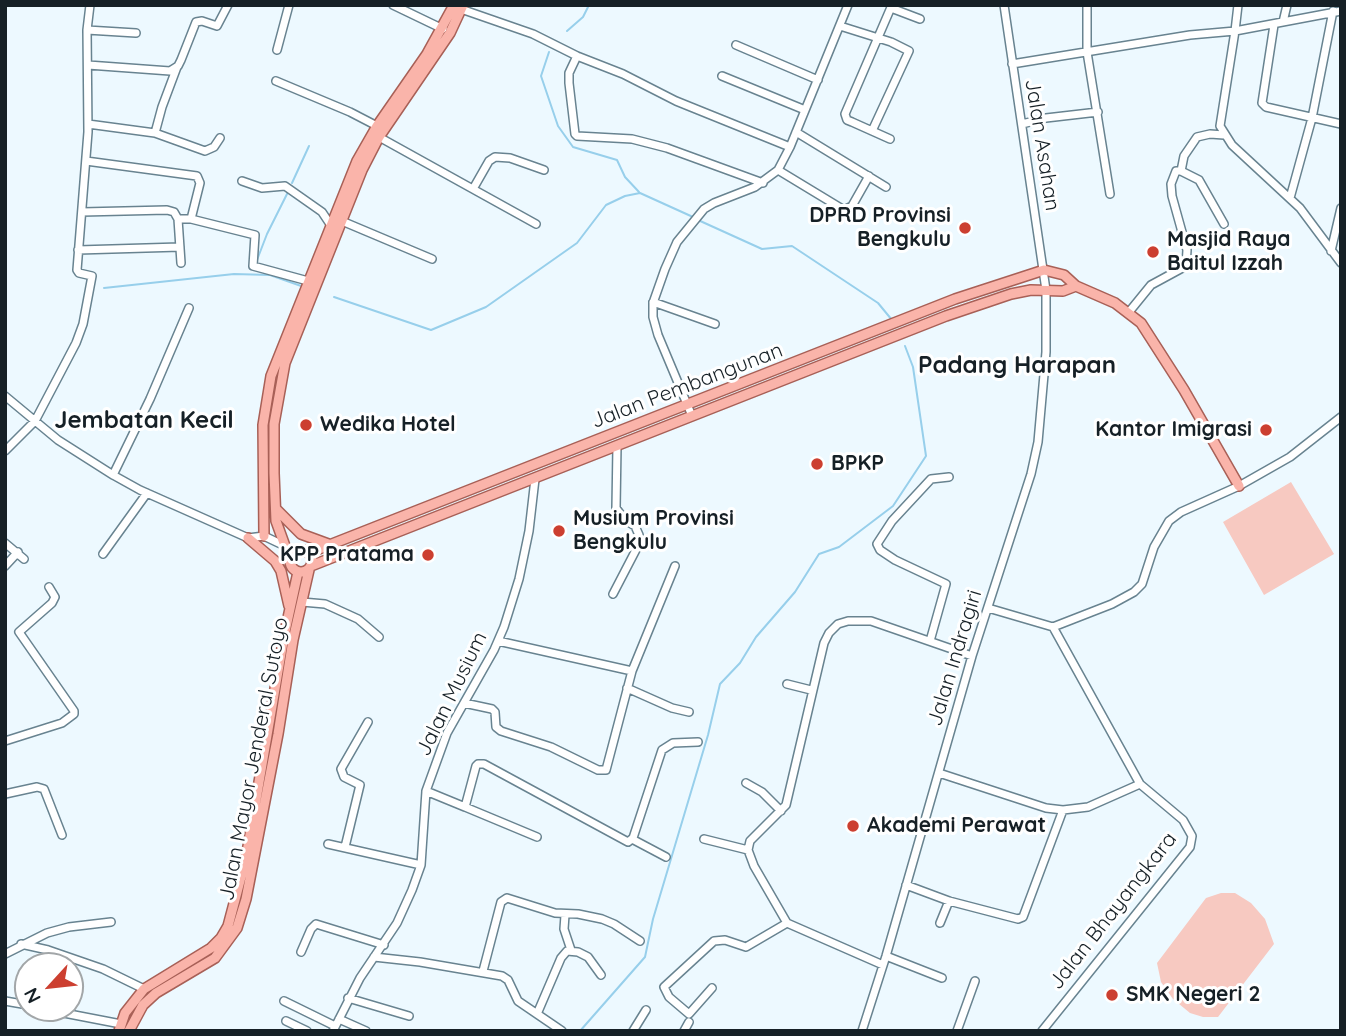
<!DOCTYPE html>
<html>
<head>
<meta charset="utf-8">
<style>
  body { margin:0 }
  #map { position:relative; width:1346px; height:1036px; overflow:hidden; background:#edf9ff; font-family:Quicksand,sans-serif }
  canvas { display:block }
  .frame { position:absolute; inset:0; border:7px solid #162026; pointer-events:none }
  .north { position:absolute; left:14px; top:952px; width:70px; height:70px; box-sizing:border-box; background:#fff; border:2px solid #a2a6a8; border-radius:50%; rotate:243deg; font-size:19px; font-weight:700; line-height:28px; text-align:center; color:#162026 }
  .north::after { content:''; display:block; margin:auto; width:24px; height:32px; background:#cc3f30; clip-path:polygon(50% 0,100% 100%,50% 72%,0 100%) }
</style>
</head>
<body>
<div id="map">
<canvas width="1346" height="1036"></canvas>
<div class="frame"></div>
<div class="north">N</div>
</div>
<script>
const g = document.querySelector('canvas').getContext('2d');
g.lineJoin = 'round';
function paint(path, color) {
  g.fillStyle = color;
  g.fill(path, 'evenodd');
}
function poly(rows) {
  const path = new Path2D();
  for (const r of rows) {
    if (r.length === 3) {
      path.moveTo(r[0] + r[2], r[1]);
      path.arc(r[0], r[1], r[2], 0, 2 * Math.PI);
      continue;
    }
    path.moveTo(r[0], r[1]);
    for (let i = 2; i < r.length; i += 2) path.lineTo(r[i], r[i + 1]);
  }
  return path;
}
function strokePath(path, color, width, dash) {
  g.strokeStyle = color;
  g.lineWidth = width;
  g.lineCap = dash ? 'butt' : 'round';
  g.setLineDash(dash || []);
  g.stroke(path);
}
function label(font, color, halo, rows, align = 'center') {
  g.font = font + ' Quicksand,sans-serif';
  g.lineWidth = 6;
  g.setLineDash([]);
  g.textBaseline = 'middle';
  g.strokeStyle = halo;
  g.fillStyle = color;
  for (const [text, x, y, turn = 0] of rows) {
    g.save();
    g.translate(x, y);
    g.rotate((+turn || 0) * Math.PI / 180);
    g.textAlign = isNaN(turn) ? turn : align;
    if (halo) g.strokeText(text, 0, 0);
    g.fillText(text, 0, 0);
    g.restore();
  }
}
paint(poly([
  [1291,482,1334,554,1264,595,1223,522],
  [1221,893,1235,893,1251,903,1265,919,1274,944,1218,1017,1203,1017,1190,1013,1173,999,1161,982,1157,963,1206,898]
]), '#f7c9c1');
strokePath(poly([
  [567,31,583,17,589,5],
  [549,52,541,76,558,126,573,147,617,160,625,177,639,192],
  [292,183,309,146],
  [698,220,762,249,792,246,878,303,892,320],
  [257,260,267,234,288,192],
  [104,288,234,274,270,275,304,287],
  [334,297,431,330,486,307,577,243,606,205,625,196,640,193,693,217],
  [580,1031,645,957,653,919,708,735,720,684,740,663,756,637,795,592,819,554,839,547,893,506,926,456,913,367,905,346]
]), '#97cfeb', 2);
const minor = poly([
  [393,5,443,29],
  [1087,5,1087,52,1110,194],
  [891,8,920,19],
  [461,9,533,34,577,56,623,74,676,101,790,147],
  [1341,11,1235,31,1220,126,1232,145,1300,208,1341,263],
  [1283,22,1287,5],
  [1274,25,1262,103,1266,107,1341,124],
  [840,26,891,42,909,51,872,131],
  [87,30,136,33],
  [736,45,818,80],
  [277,50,289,5],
  [577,56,569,73,569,83,575,134,577,136,632,139,667,148,763,183],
  [1012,64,1190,35,1235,31,1238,5],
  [88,65,170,71,178,66,181,60,196,22,202,21,217,26,228,5],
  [722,76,805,110],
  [276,81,350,112,377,126],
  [88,124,155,133,205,151,214,147,220,138],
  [1022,124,1046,118,1098,112],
  [796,132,886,187],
  [155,133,162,107,177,67],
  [379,137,536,224],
  [890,139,852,122,847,120,845,114,892,5],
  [86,161,197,176,200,183,191,219],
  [778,170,844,210,852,206,869,176],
  [1181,171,1184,156,1197,137,1210,134,1224,135],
  [242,181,262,188,285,186,322,212,330,224],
  [473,189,489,161,495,157,510,158,544,170],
  [1290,198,1312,118,1333,11],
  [82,212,167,210,174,212,178,219,181,263],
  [178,219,191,219,255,235,253,266,308,281],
  [337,219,432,259],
  [78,250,180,247],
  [1331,251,1341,208],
  [653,302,715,324],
  [1129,312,1151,285,1186,266,1187,250,1172,196,1171,184,1176,171,1181,171,1199,180,1224,224],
  [5,396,58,440,113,475,140,490,248,538,264,536,285,546,292,554],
  [692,416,658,335,653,317,653,303,665,269,677,242,704,209,714,203,755,187,778,170,790,147,848,5],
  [5,451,35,421,76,343,83,324,92,276,79,273,77,270,88,132,87,30,90,5],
  [113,475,150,399,189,308],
  [5,543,24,559],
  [103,554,147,493],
  [5,566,18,552],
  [613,594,639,544,639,535,635,526,625,520,616,508,617,446],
  [302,602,325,604,358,619,379,637],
  [988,608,1053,627,1140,784,1183,820,1192,836,1190,847,1042,1031],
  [1053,627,1112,604,1134,592,1142,584,1154,547,1169,521,1181,512,1239,486,1290,457,1341,417],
  [498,641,632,671],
  [930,641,946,584,895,560,880,550,877,544,892,521,931,479,949,477],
  [787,684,811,690],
  [627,688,672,708,689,712],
  [464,703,492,709,495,712,496,727,501,731,551,747,598,770,606,770,632,671,675,566],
  [5,741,62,723,74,714,74,711,19,632,52,603,55,597,49,587],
  [939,773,1046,808,1063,810,1088,807,1140,784],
  [746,783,762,792,781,811],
  [426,791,465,807,476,766,478,764,484,764,628,842,633,838,662,750,673,743,698,742],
  [5,794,37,787,44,789,62,835],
  [465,807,537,837],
  [632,839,666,857],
  [704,839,748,850],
  [328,844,421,865],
  [345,847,360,785,344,777,341,769,368,722],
  [906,885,949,901,1018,919,1023,917,1063,810],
  [565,915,564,929,571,950],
  [940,923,949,901],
  [21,944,48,950,103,969,144,989],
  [301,952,311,929,316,924,384,945],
  [5,954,47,933,69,927,111,922],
  [886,956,942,978],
  [374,957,420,962,502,976,508,980,518,1001,562,1031],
  [883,965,787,923,754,866,748,850,750,841,786,805,824,643,829,633,838,624,848,621,871,621,972,656],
  [483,971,501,902,507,898,555,913,578,914,602,919,614,924,640,941],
  [712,988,689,1014,669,997,664,987,714,941,725,940,746,947,787,923],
  [348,998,409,1016],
  [5,1001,28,1005],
  [284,1001,335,1026],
  [38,1008,121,1024],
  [537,1014,561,958,567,951,578,952,588,957,601,975],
  [339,1019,366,1031],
  [286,1021,307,1031],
  [333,1031,360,978,397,923,412,890,421,865,426,791,447,733,494,650,504,627,519,579,529,531,535,479],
  [633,1031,646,1010],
  [684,1031,689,1022],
  [862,1031,886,956,972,656,1031,474,1038,442,1046,352,1046,290,1004,5],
  [957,1031,975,981]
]);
const major = poly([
  [276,509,301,534,331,545],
  [264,536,263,425,271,376,357,161,377,126,427,54,454,5],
  [248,538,275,561,281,571,289,606],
  [285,546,276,521,274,473,274,424,285,363,362,170,379,137,450,33,463,5],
  [301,561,11],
  [309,553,955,299,1044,270,1064,275,1076,286,1115,303,1141,323,1184,390,1239,486],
  [311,566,946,316,1011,294,1031,290,1063,291,1076,286],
  [119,1031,125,1013,144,989,211,948,221,938,228,926,246,858,284,636,298,572],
  [129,1031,143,1005,156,993,215,958,237,928,246,899,278,734,293,640,309,570]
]);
strokePath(minor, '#688390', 10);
strokePath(major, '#a86057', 12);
strokePath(minor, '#fff', 7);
strokePath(major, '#fab4aa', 9);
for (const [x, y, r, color] of [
  [965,228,7,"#cc3f30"],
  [1153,252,7,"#cc3f30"],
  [306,425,7,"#cc3f30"],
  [1266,430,7,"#cc3f30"],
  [817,464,7,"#cc3f30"],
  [559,531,7,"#cc3f30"],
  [428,555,7,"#cc3f30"],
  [853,826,7,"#cc3f30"],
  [1112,995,7,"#cc3f30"]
]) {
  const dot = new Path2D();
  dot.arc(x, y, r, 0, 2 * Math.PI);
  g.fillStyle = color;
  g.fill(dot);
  strokePath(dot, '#fff', 2.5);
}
label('21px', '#162026', '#fff', [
  ["Jalan Asahan",1042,145,81],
  ["Jalan Pembangunan",687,386,-21],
  ["Jalan Indragiri",955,658,-73],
  ["Jalan Musium",452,694,-64],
  ["Jalan Mayor Jenderal Sutoyo",254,759,-79],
  ["Jalan Bhayangkara",1113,911,-52]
]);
label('bold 21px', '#162026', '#fff', [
  ["DPRD Provinsi",951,216,"right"],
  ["Bengkulu",951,240,"right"],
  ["Masjid Raya",1167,240],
  ["Baitul Izzah",1167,264],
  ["Wedika Hotel",320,425],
  ["Kantor Imigrasi",1252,430,"right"],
  ["BPKP",831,464],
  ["Musium Provinsi",573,519],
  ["Bengkulu",573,543],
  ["KPP Pratama",414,555,"right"],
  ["Akademi Perawat",867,826],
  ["SMK Negeri 2",1126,995]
], 'left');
label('bold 24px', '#162026', '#fff', [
  ["Padang Harapan",1017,366],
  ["Jembatan Kecil",144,421]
]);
</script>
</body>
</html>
